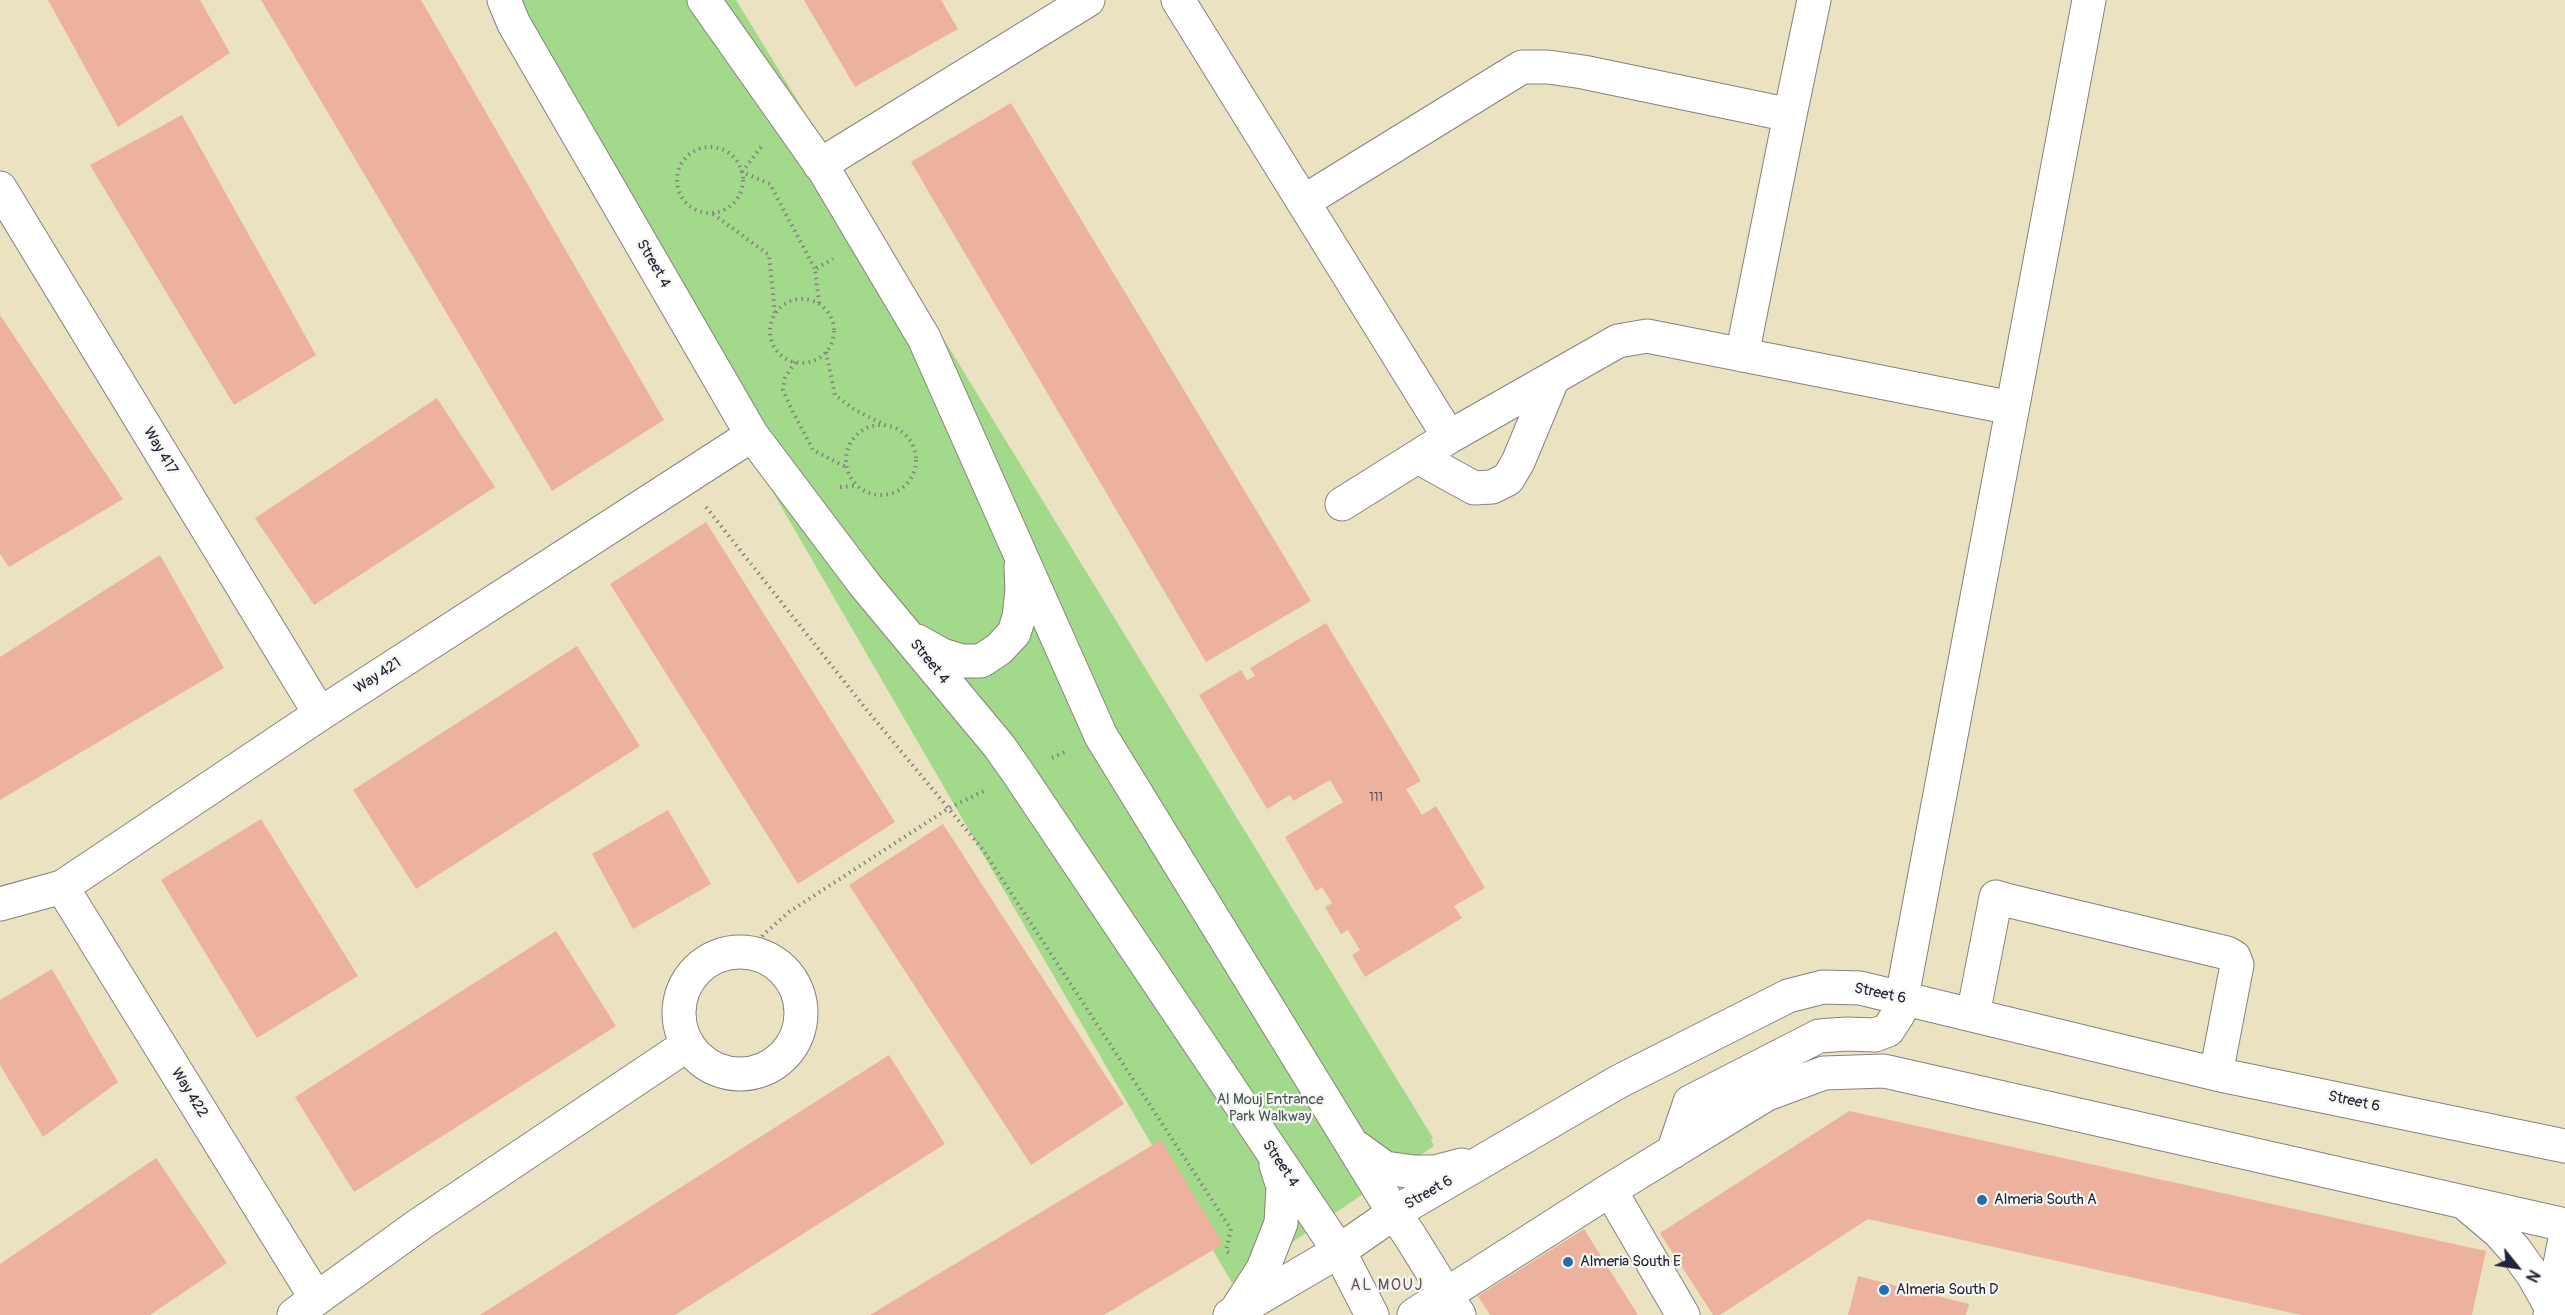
<!DOCTYPE html>
<html>
<head>
<meta charset="utf-8">
<style>
  body { margin:0 }
  #map { position:relative; width:2565px; height:1315px; overflow:hidden; background:#ebe2c2; font-family:Pangolin,sans-serif }
  canvas { display:block }
  .north { position:absolute; left:2487px; top:1237px; width:60px; height:60px; -webkit-text-stroke:4px #f6f6f2; paint-order:stroke; rotate:120deg; font-size:16px; font-weight:700; line-height:24px; text-align:center; color:#22223b }
  .north::after { content:''; display:block; margin:auto; width:21px; height:27px; background:#22223b; clip-path:polygon(50% 0,100% 100%,50% 72%,0 100%) }
</style>
</head>
<body>
<div id="map">
<canvas width="2565" height="1315"></canvas>
<div class="north">N</div>
</div>
<script>
const g = document.querySelector('canvas').getContext('2d');
g.lineJoin = 'round';
function paint(path, color) {
  g.fillStyle = color;
  g.fill(path, 'evenodd');
}
function poly(rows) {
  const path = new Path2D();
  for (const r of rows) {
    if (r.length === 3) {
      path.moveTo(r[0] + r[2], r[1]);
      path.arc(r[0], r[1], r[2], 0, 2 * Math.PI);
      continue;
    }
    path.moveTo(r[0], r[1]);
    for (let i = 2; i < r.length; i += 2) path.lineTo(r[i], r[i + 1]);
  }
  return path;
}
function strokePath(path, color, width, dash) {
  g.strokeStyle = color;
  g.lineWidth = width;
  g.lineCap = dash ? 'butt' : 'round';
  g.setLineDash(dash || []);
  g.stroke(path);
}
function label(font, color, halo, rows, align = 'center') {
  g.font = font + ' Pangolin,sans-serif';
  g.lineWidth = 4.5;
  g.setLineDash([]);
  g.textBaseline = 'middle';
  g.strokeStyle = halo;
  g.fillStyle = color;
  for (const [text, x, y, turn = 0] of rows) {
    g.save();
    g.translate(x, y);
    g.rotate((+turn || 0) * Math.PI / 180);
    g.textAlign = isNaN(turn) ? turn : align;
    if (halo) g.strokeText(text, 0, 0);
    g.fillText(text, 0, 0);
    g.restore();
  }
}
paint(poly([
  [487,0,736,0,1433,1138,1431,1140,1434,1146,1232,1283]
]), '#a2d98a');
paint(poly([
  [48,0,200,0,230,53,118,127],
  [261,0,421,0,664,420,552,491],
  [804,0,941,0,958,29,855,87],
  [1011,103,1311,601,1206,662,911,162],
  [182,115,316,355,234,405,90,165],
  [0,315,123,499,9,567,0,554],
  [437,398,495,487,314,605,255,518],
  [706,522,895,822,798,884,610,584],
  [160,555,224,668,0,800,0,657],
  [1326,623,1421,781,1406,789,1422,815,1436,806,1485,888,1454,906,1462,918,1365,977,1352,955,1360,950,1348,930,1341,934,1325,907,1332,903,1322,887,1316,891,1285,837,1343,802,1330,780,1293,801,1290,795,1267,809,1199,695,1241,670,1247,680,1255,676,1250,668],
  [577,646,640,746,416,889,353,790],
  [668,810,711,884,633,929,592,854],
  [261,819,358,976,257,1038,161,880],
  [943,824,1124,1104,1031,1165,849,885],
  [556,931,616,1026,354,1192,295,1097],
  [52,969,118,1082,43,1137,0,1065,0,1000],
  [889,1055,945,1144,675,1315,480,1315],
  [1849,1111,2486,1251,2472,1315,2301,1315,1868,1219,1720,1315,1713,1315,1660,1233],
  [1161,1140,1223,1244,1104,1315,870,1315],
  [156,1158,227,1263,150,1315,0,1315,0,1264],
  [1584,1229,1638,1315,1490,1315,1478,1296],
  [1858,1276,1969,1304,1966,1315,1848,1315]
]), '#edb29e');
const minor = poly([
  [504,0,514,24,752,435,865,585,999,746,1018,773,1339,1251,1372,1315],
  [704,0,826,173,924,338,1101,736,1394,1213,1410,1236,1459,1315],
  [1178,0,1449,437],
  [1790,115,1814,0],
  [820,165,1088,0],
  [0,188,320,714],
  [1303,202,1522,67,1548,67,1583,72,1790,115,1742,355],
  [1418,457,1474,488,1492,487,1508,479,1518,462,1553,378],
  [1342,504,1449,437,1618,341,1647,336,2012,408],
  [917,641,942,655,962,661,981,661,999,649,1014,633,1019,617,1022,591,1021,567],
  [62,887,316,1298],
  [0,904,62,887,320,714,752,435],
  [740,1013,61],
  [1973,1015,1996,897,2010,901,2227,953,2234,957,2237,965,2216,1074],
  [1356,1147,1385,1168,1414,1172,1435,1172,1462,1165],
  [1673,1152,1690,1102,1819,1036,1847,1034,1875,1035,1888,1030,1899,1013,2089,0],
  [1610,1190,1683,1315],
  [2467,1205,2499,1232,2515,1250,2533,1275,2551,1307],
  [1239,1306,1263,1269,1281,1223,1283,1187,1276,1165],
  [294,1315,420,1224,687,1045],
  [1230,1315,1339,1251,1394,1213,1618,1082,1788,996,1823,987,1860,988,2216,1074,2565,1146],
  [1414,1315,1610,1190,1767,1094,1824,1073,1884,1071,2565,1225],
  [2550,1315,2565,1239]
]);
strokePath(minor, '#86827e', 35);
strokePath(poly([
  [710,180,33],
  [761,147,742,172,770,184,815,269],
  [713,214,769,255,775,313],
  [802,331,32],
  [819,303,815,269,833,259],
  [826,352,835,395,855,410,885,425],
  [795,362,785,378,783,390,793,412,813,450,846,467],
  [881,460,35],
  [840,487,856,486],
  [706,507,866,709,983,850,1231,1229,1226,1251,1229,1253],
  [1052,758,1067,751],
  [755,953,763,935,789,912,949,808,986,790]
]), '#86827e', 4, [1.5, 4.5]);
strokePath(minor, '#fff', 33);
for (const [x, y, r, color] of [
  [1982,1200,6,"#1f6fb2"],
  [1568,1262,6,"#1f6fb2"],
  [1884,1290,6,"#1f6fb2"]
]) {
  const dot = new Path2D();
  dot.arc(x, y, r, 0, 2 * Math.PI);
  g.fillStyle = color;
  g.fill(dot);
  strokePath(dot, '#f6f6f2', 2);
}
label('12px', '#554654', null, [
  ["111",1376,798]
]);
label('15px', '#22223b', '#f6f6f2', [
  ["Street 4",653,264,60],
  ["Way 417",160,451,59],
  ["Street 4",929,662,51],
  ["Way 421",378,676,-33],
  ["Street 6",1880,994,12],
  ["Way 422",189,1093,58],
  ["Street 6",2354,1102,12],
  ["Street 4",1280,1164,56],
  ["Street 6",1429,1193,-30]
]);
label('15px', '#485953', '#f6f6f2', [
  ["Al Mouj Entrance",1270,1100],
  ["Park Walkway",1270,1117]
]);
label('15px', '#22223b', '#f6f6f2', [
  ["Almeria South A",1994,1200],
  ["Almeria South E",1580,1262],
  ["Almeria South D",1896,1290]
], 'left');
g.letterSpacing = '1.5px';
label('16px', '#69545e', '#f6f6f2', [
  ["AL MOUJ",1387,1286]
]);
g.letterSpacing = '0px';
</script>
</body>
</html>
